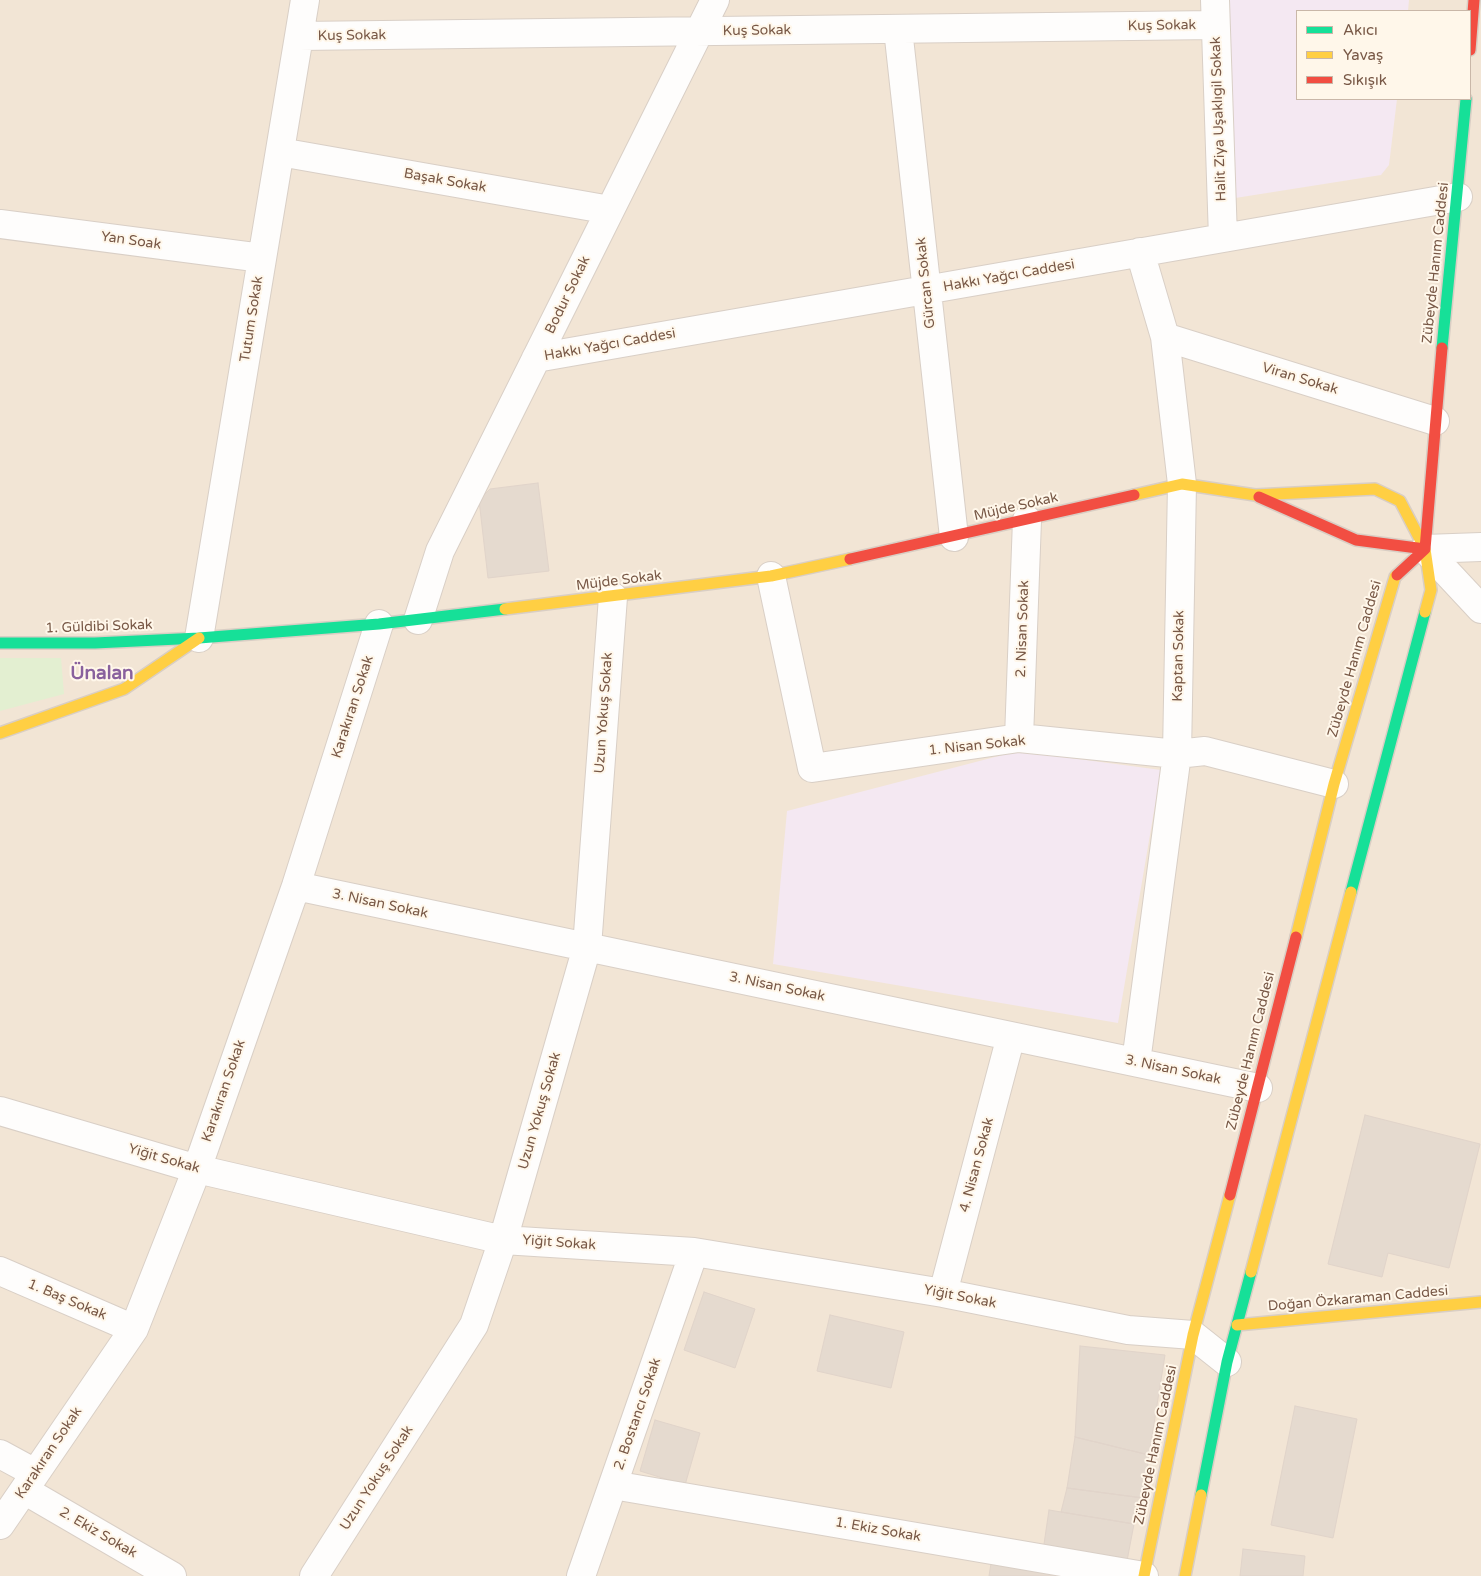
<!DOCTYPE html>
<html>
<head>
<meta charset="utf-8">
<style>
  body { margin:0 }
  #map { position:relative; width:1481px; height:1576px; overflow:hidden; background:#f8f2e8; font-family:"Varela Round",sans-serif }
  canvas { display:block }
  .legend { position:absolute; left:1296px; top:10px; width:175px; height:90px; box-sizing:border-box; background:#fff7ea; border:1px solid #c9b7a8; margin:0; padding:6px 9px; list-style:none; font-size:15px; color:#785846 }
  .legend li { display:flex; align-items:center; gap:10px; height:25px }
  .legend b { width:25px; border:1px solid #c9b7a8 }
</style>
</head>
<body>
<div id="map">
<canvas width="1481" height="1576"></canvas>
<ul class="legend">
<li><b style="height:6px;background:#16e098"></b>Akıcı</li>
<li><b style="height:6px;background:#ffcf43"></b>Yavaş</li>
<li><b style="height:6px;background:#f24e42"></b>Sıkışık</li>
</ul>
</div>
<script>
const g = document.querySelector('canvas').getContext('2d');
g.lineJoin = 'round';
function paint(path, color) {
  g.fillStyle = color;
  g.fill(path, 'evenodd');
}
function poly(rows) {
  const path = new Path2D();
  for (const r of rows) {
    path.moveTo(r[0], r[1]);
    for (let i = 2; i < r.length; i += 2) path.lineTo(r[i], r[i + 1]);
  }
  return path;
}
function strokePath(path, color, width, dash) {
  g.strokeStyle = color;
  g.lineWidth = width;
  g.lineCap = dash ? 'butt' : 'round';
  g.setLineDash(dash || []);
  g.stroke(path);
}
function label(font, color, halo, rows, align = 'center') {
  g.font = font + ' "Varela Round",sans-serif';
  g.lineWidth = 4;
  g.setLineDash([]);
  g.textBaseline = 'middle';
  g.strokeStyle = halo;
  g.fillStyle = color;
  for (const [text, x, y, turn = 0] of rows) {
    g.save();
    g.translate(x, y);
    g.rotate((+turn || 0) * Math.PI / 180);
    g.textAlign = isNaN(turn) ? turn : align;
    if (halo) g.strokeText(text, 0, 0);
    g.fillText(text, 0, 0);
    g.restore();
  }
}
paint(poly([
  [0,0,1481,0,1481,1576,0,1576],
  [1297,11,1470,11,1470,99,1297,99]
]), '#f2e5d5');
paint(poly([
  [1222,0,1409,0,1408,11,1297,11,1297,99,1397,99,1389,165,1381,175,1229,199],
  [1018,751,1161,770,1118,1023,773,964,787,811]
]), '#f4e8f2');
paint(poly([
  [0,658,61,658,64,694,0,711]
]), '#e3efd1');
const building = poly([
  [538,483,549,571,488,578,479,500,490,489,538,483],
  [1365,1115,1480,1144,1449,1268,1388,1253,1382,1277,1328,1264,1365,1115],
  [704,1292,755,1309,735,1368,684,1350,704,1292],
  [830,1315,904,1332,891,1388,817,1371,830,1315],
  [1080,1346,1165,1355,1149,1455,1075,1437,1080,1346],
  [1295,1406,1357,1419,1333,1538,1271,1525,1295,1406],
  [655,1420,700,1433,685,1485,640,1471,655,1420],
  [1075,1437,1149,1455,1143,1498,1067,1488,1075,1437],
  [1067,1488,1090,1491,1143,1498,1134,1524,1061,1512,1067,1488],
  [1049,1510,1134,1524,1126,1566,1043,1551,1049,1510],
  [1243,1549,1305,1556,1303,1576,1240,1576,1243,1549],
  [993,1551,1061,1567,1061,1576,989,1576,993,1551]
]);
paint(building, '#e5dacf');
strokePath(building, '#e1d4ca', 1);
const street = poly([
  [1215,0,1223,238],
  [898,29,954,537],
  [299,36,1215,25],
  [280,152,610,210],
  [0,224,262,258],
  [1165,337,1435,421],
  [536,358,1458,197],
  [1425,549,1481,609],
  [1425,549,1481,547],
  [771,576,812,768,1019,738,1177,754,1205,751,1334,784],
  [418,620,440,551,715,0],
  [199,638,305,0],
  [1019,738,1027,520],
  [296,886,1258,1088],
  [1136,1062,1177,754,1182,484,1165,337,1140,252],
  [0,1111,197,1169,503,1240,694,1252,943,1293,1128,1330,1193,1335,1227,1362],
  [0,1271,134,1329],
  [943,1293,1011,1036],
  [0,1454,35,1473],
  [613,1485,1144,1576],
  [24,1490,172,1576],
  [0,1525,134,1329,197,1169,296,886,379,624],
  [314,1576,474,1325,503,1240,587,947,613,597],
  [581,1576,694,1252]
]);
const fast = poly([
  [1442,348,1466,99],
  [0,643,95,643,199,638,379,624,505,609],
  [1351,892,1425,612],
  [1201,1495,1227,1362,1251,1272]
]);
const slow = poly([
  [1134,495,1182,484,1255,495,1375,489,1400,501,1425,549,1431,590,1425,612],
  [505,609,771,576,850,559],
  [0,733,124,689,199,638],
  [1296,937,1334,784,1395,577,1397,575],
  [1251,1272,1351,892],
  [1237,1325,1481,1302],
  [1144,1576,1193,1335,1230,1195],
  [1185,1576,1201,1495]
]);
const jam = poly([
  [1470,50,1474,0],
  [1259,497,1356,540,1425,549],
  [850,559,1134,495],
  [1397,575,1425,549,1442,348],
  [1230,1195,1296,937]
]);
strokePath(street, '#d9cfc6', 30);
strokePath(fast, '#d9cec4', 14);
strokePath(slow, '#d9cec4', 14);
strokePath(jam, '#d9cec4', 14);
strokePath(street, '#fefdfc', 28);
strokePath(fast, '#16e098', 11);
strokePath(slow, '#ffcf43', 11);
strokePath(jam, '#f24e42', 11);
label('14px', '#785846', '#fff7ea', [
  ["Kuş Sokak",1162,26,-1],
  ["Kuş Sokak",757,31,-1],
  ["Kuş Sokak",352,36,-1],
  ["Halit Ziya Uşaklıgil Sokak",1219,119,-92],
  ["Başak Sokak",445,181,10],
  ["Yan Soak",131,241,8],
  ["Zübeyde Hanım Caddesi",1436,263,-84],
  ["Hakkı Yağcı Caddesi",1009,276,-10],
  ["Gürcan Sokak",926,283,-96],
  ["Bodur Sokak",568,295,-64],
  ["Tutum Sokak",252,319,-81],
  ["Hakkı Yağcı Caddesi",610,345,-10],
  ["Viran Sokak",1300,379,17],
  ["Müjde Sokak",1016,507,-13],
  ["Müjde Sokak",619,581,-7],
  ["1. Güldibi Sokak",99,627,-2],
  ["2. Nisan Sokak",1023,629,-88],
  ["Kaptan Sokak",1179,656,-89],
  ["Zübeyde Hanım Caddesi",1355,659,-74],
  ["Karakıran Sokak",353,707,-72],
  ["Uzun Yokuş Sokak",604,713,-86],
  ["1. Nisan Sokak",977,746,-6],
  ["3. Nisan Sokak",380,904,12],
  ["3. Nisan Sokak",777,987,12],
  ["Zübeyde Hanım Caddesi",1251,1051,-76],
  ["3. Nisan Sokak",1173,1070,12],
  ["Karakıran Sokak",224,1091,-71],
  ["Uzun Yokuş Sokak",540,1111,-74],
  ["Yiğit Sokak",164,1159,16],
  ["4. Nisan Sokak",977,1165,-75],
  ["Yiğit Sokak",559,1243,4],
  ["Yiğit Sokak",960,1297,11],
  ["Doğan Özkaraman Caddesi",1358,1299,-5],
  ["1. Baş Sokak",67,1300,23],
  ["2. Bostancı Sokak",638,1414,-71],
  ["Zübeyde Hanım Caddesi",1156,1445,-78],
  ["Karakıran Sokak",49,1453,-56],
  ["Uzun Yokuş Sokak",377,1478,-57],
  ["1. Ekiz Sokak",878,1530,10],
  ["2. Ekiz Sokak",98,1533,30]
]);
label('bold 19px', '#89619d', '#fff7ea', [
  ["Ünalan",102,674]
]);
</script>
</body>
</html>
